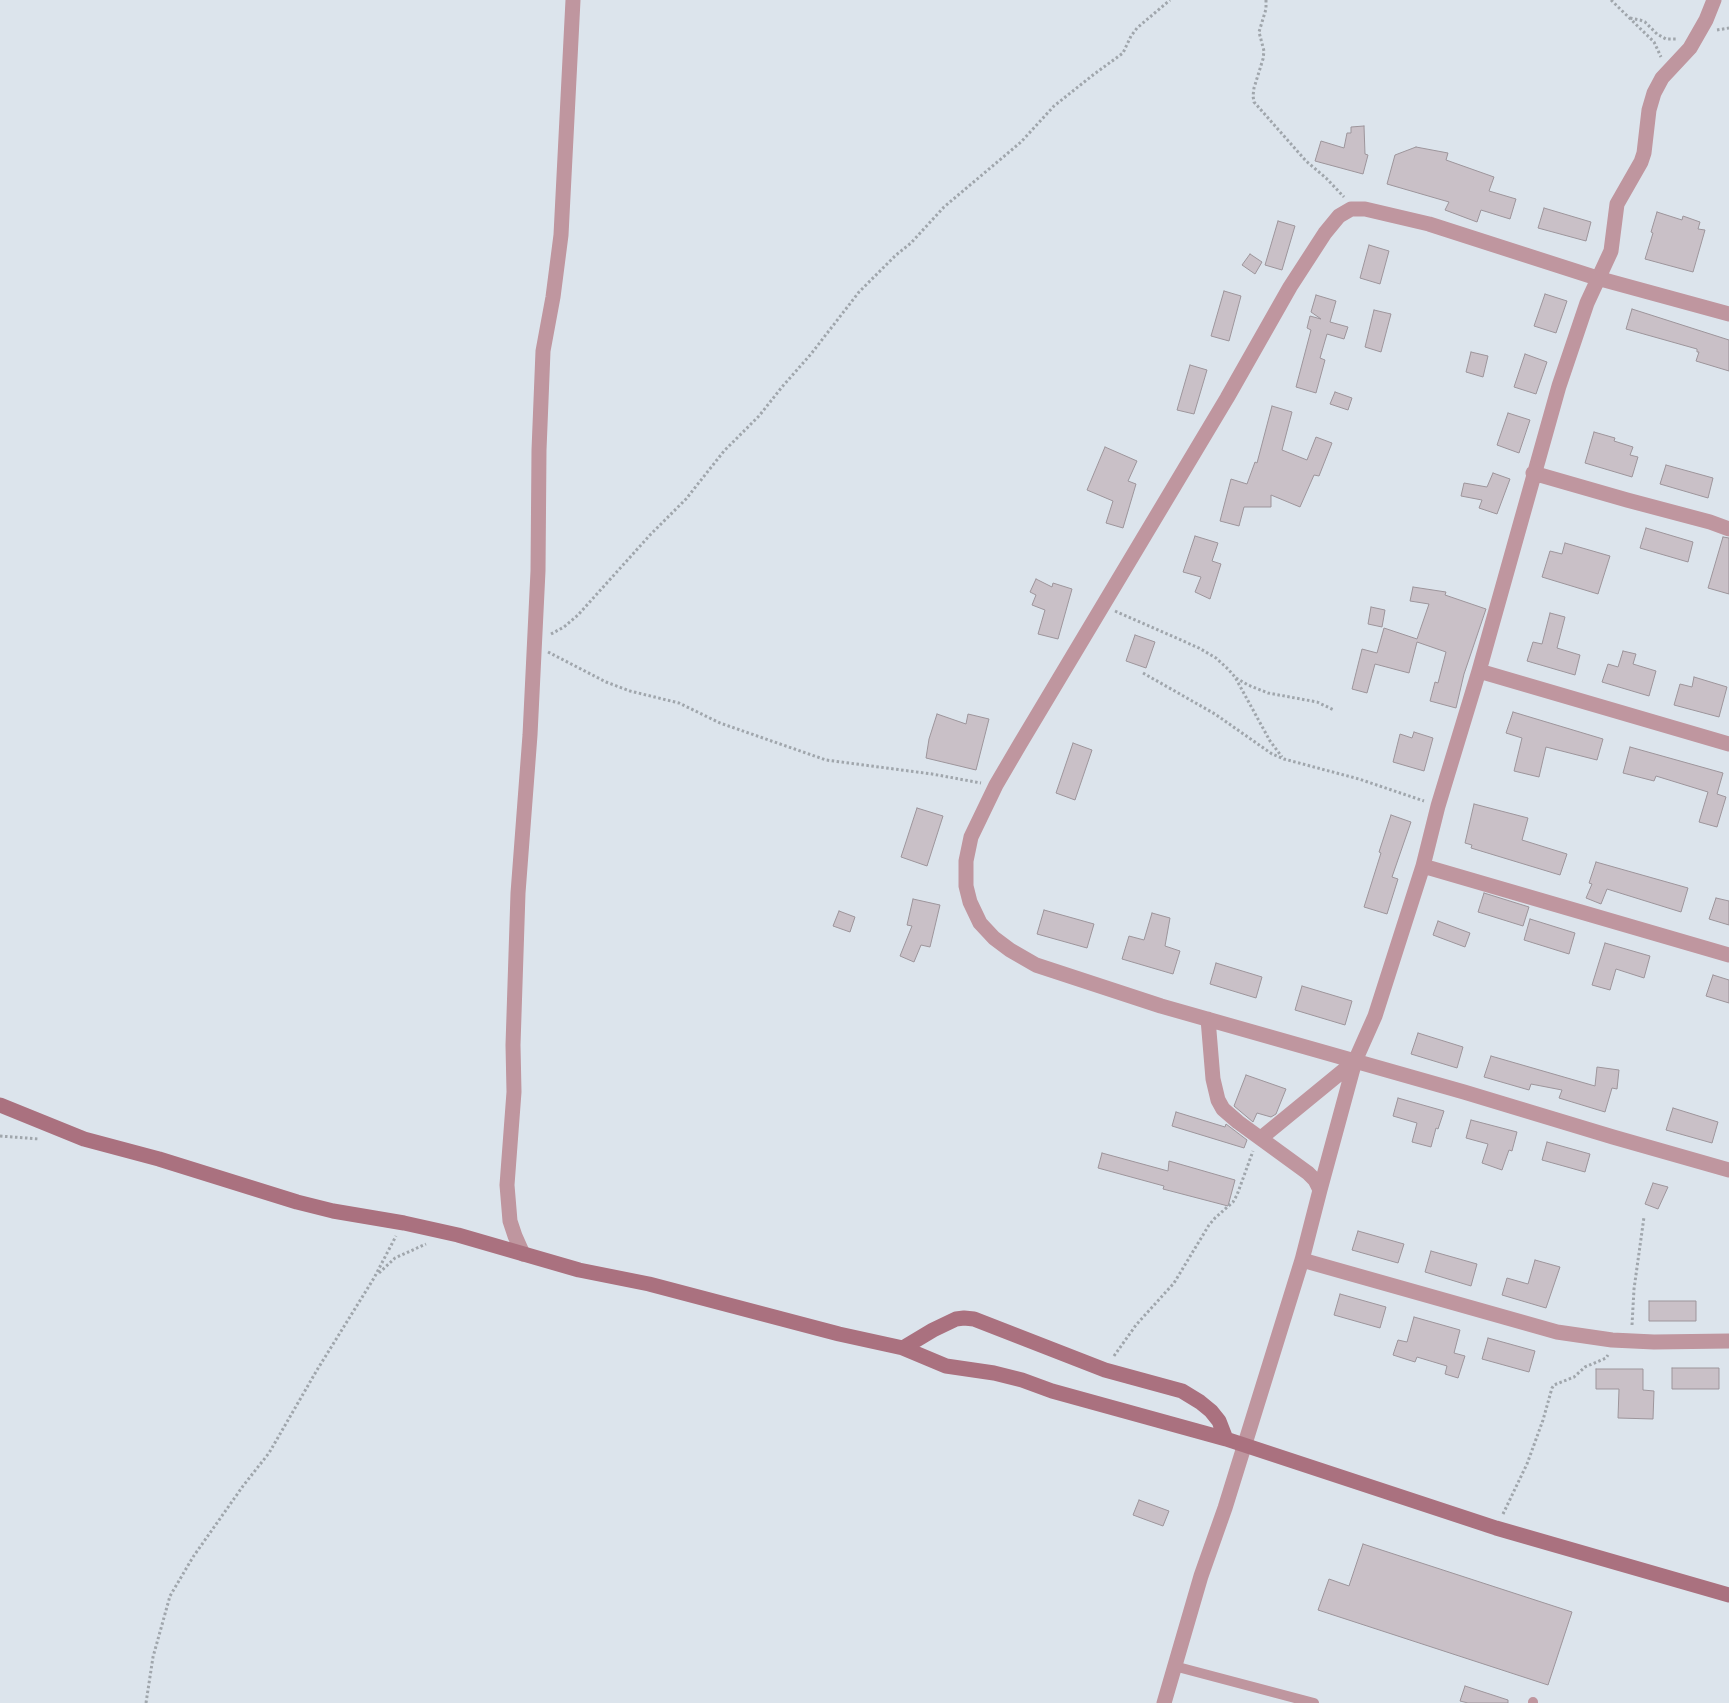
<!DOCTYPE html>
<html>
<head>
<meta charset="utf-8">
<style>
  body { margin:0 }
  canvas { display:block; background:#dce4ec }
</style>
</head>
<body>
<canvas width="1729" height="1703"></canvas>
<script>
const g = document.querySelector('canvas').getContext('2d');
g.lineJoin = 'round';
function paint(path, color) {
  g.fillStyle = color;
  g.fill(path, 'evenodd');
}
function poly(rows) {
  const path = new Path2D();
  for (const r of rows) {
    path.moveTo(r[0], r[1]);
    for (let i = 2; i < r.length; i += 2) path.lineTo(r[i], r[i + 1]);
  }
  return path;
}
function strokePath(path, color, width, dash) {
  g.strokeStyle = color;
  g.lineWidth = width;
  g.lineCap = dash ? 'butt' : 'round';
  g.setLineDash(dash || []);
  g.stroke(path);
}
const building = poly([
  [1364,126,1365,154,1368,155,1363,174,1315,161,1321,141,1344,148,1347,133,1351,133,1351,127,1364,126],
  [1416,147,1448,153,1446,160,1494,177,1489,191,1516,199,1510,219,1481,210,1477,222,1445,210,1449,202,1387,184,1395,155,1416,147],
  [1544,208,1591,222,1586,241,1538,228,1544,208],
  [1657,212,1682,220,1683,216,1700,222,1698,229,1705,230,1693,272,1645,259,1653,233,1651,232,1657,212],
  [1278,221,1295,226,1282,270,1265,265,1278,221],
  [1369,245,1389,251,1380,284,1360,278,1369,245],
  [1250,254,1262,262,1255,274,1242,265,1250,254],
  [1224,291,1241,296,1229,341,1211,336,1224,291],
  [1545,294,1567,301,1556,333,1534,326,1545,294],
  [1316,295,1336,301,1330,322,1348,327,1344,339,1327,334,1320,358,1325,360,1316,393,1296,387,1311,330,1307,328,1310,316,1321,319,1311,312,1316,295],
  [1632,309,1729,340,1729,371,1696,361,1699,352,1697,352,1697,349,1626,329,1632,309],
  [1374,310,1391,314,1381,352,1365,347,1374,310],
  [1471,352,1488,356,1483,377,1466,372,1471,352],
  [1525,354,1547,362,1536,394,1514,387,1525,354],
  [1190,365,1207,370,1194,414,1177,410,1190,365],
  [1335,392,1352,398,1348,410,1330,404,1335,392],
  [1272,406,1292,412,1282,450,1307,460,1316,437,1332,443,1319,476,1314,475,1300,507,1271,495,1271,507,1244,507,1239,526,1220,521,1231,479,1247,484,1255,462,1257,463,1272,406],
  [1508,413,1530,420,1519,453,1497,445,1508,413],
  [1594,432,1615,438,1614,441,1633,447,1630,455,1638,457,1632,477,1585,463,1594,432],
  [1105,447,1137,461,1128,481,1136,484,1123,528,1106,523,1113,501,1087,490,1105,447],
  [1666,465,1713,478,1708,498,1660,484,1666,465],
  [1493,473,1510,479,1497,514,1479,508,1482,500,1461,496,1464,483,1487,487,1493,473],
  [1646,528,1693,542,1688,562,1640,548,1646,528],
  [1195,536,1218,543,1212,561,1221,564,1210,599,1195,592,1201,577,1183,572,1195,536],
  [1723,537,1729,538,1729,594,1708,588,1723,537],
  [1565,543,1610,556,1598,594,1542,577,1550,551,1562,554,1565,543],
  [1036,579,1052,587,1053,583,1072,589,1058,639,1038,634,1045,610,1032,605,1036,595,1030,592,1036,579],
  [1413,587,1446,592,1445,595,1486,609,1464,674,1456,708,1430,701,1435,682,1438,683,1446,652,1417,642,1409,673,1375,664,1367,693,1352,689,1362,649,1377,653,1384,628,1417,639,1429,604,1410,601,1413,587],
  [1371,607,1385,610,1382,627,1368,624,1371,607],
  [1550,613,1565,617,1557,648,1580,655,1575,675,1527,661,1533,642,1542,644,1550,613],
  [1135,635,1155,642,1146,668,1126,661,1135,635],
  [1623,651,1636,654,1633,664,1656,671,1649,696,1602,682,1608,664,1618,667,1623,651],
  [1694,677,1727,687,1719,717,1674,705,1680,684,1692,687,1694,677],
  [1513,712,1603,739,1597,760,1546,747,1539,777,1514,771,1522,738,1506,733,1513,712],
  [937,714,966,724,968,714,989,719,976,770,926,758,929,739,937,714],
  [1414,732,1433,738,1424,771,1393,762,1400,734,1412,738,1414,732],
  [1073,743,1092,750,1075,800,1056,793,1073,743],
  [1630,747,1723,773,1717,794,1726,797,1717,827,1699,822,1708,792,1656,776,1654,781,1623,773,1630,747],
  [1474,804,1528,818,1522,840,1567,854,1560,875,1471,848,1472,845,1465,843,1474,804],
  [917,808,943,816,927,866,901,857,917,808],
  [1391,815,1411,822,1392,877,1398,879,1387,914,1364,907,1381,853,1379,852,1391,815],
  [1596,862,1688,888,1681,912,1607,889,1601,904,1586,898,1592,884,1589,883,1596,862],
  [1484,893,1529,907,1523,926,1478,912,1484,893],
  [1716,898,1729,901,1729,925,1709,919,1716,898],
  [913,899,940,905,930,947,921,945,914,962,900,956,912,926,907,925,913,899],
  [1044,910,1094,924,1087,948,1037,934,1044,910],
  [839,911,855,917,850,932,833,926,839,911],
  [1152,913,1170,918,1165,946,1180,951,1173,974,1122,959,1129,936,1144,940,1152,913],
  [1530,919,1575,933,1569,954,1524,940,1530,919],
  [1438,921,1470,933,1465,947,1433,935,1438,921],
  [1605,943,1650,956,1644,978,1616,969,1610,990,1592,985,1605,943],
  [1216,963,1262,977,1256,998,1210,984,1216,963],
  [1713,975,1729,980,1729,1003,1706,996,1713,975],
  [1302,986,1352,1001,1345,1025,1295,1010,1302,986],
  [1418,1033,1463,1047,1457,1068,1411,1054,1418,1033],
  [1491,1056,1595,1086,1597,1067,1619,1070,1617,1089,1612,1088,1605,1112,1559,1098,1562,1090,1531,1084,1529,1090,1484,1077,1491,1056],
  [1246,1075,1286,1089,1276,1114,1271,1117,1257,1113,1253,1122,1234,1106,1246,1075],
  [1398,1098,1444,1111,1438,1129,1436,1128,1431,1147,1412,1142,1417,1123,1393,1116,1398,1098],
  [1673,1108,1718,1122,1712,1143,1666,1130,1673,1108],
  [1176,1112,1225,1127,1226,1124,1247,1140,1244,1148,1172,1126,1176,1112],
  [1471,1120,1517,1132,1512,1151,1509,1150,1502,1170,1482,1163,1488,1144,1466,1138,1471,1120],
  [1547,1142,1590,1154,1585,1172,1542,1160,1547,1142],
  [1102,1153,1168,1171,1169,1161,1235,1180,1228,1206,1163,1189,1164,1186,1098,1168,1102,1153],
  [1653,1183,1668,1187,1658,1209,1645,1204,1653,1183],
  [1358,1231,1404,1244,1398,1263,1352,1250,1358,1231],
  [1431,1251,1477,1264,1471,1286,1425,1272,1431,1251],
  [1535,1260,1560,1267,1546,1308,1502,1295,1507,1278,1528,1284,1535,1260],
  [1340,1294,1386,1307,1380,1328,1334,1315,1340,1294],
  [1649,1301,1696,1301,1696,1321,1649,1321,1649,1301],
  [1414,1317,1460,1330,1454,1353,1465,1356,1458,1378,1445,1374,1447,1366,1417,1357,1415,1362,1393,1355,1398,1340,1407,1342,1414,1317],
  [1488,1338,1535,1351,1529,1372,1482,1359,1488,1338],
  [1672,1368,1719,1368,1719,1389,1672,1389,1672,1368],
  [1596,1369,1643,1369,1643,1390,1654,1391,1653,1419,1618,1418,1619,1389,1596,1389,1596,1369],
  [1139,1500,1169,1511,1163,1526,1133,1515,1139,1500],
  [1363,1544,1572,1612,1548,1685,1318,1610,1329,1579,1349,1586,1363,1544],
  [1465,1686,1508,1700,1508,1703,1468,1703,1460,1701,1465,1686]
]);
paint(building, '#c9c0c7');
strokePath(building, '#9d959b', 1);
strokePath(poly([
  [1266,0,1266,9,1259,32,1264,51,1263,59,1254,88,1253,96,1254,102,1306,161,1326,178,1344,197],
  [1611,0,1654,42,1661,57],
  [1630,18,1640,20,1645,22,1657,34,1666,39,1677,39],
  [1717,30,1729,28],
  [1115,611,1199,648,1216,658,1228,669,1235,677,1270,741,1282,757],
  [551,634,564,627,578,615,650,535,686,499,724,451,759,416,782,387,811,354,859,292,896,255,911,243,944,207,1021,142,1054,106,1093,75,1123,53,1131,36,1137,28,1170,0],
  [548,652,606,682,630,691,679,703,720,723,826,760,932,774,981,783],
  [1143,673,1215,714,1272,754,1284,759,1359,779,1424,801],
  [1236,678,1248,685,1268,693,1317,702,1334,710],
  [0,1136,39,1139],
  [379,1273,395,1258,426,1244],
  [1632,1325,1634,1289,1644,1217],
  [1114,1356,1136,1325,1174,1283,1209,1225,1215,1218,1233,1202,1237,1195,1253,1151],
  [1503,1514,1527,1464,1543,1420,1552,1388,1554,1385,1574,1377,1585,1367,1606,1358,1608,1355],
  [146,1703,153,1657,170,1596,193,1557,243,1486,269,1453,317,1370,374,1278,396,1236]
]), '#a0a6ac', 3, [2.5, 2.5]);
strokePath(poly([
  [1174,1666,1314,1703],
  [1533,1703,1533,1702]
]), '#bf969f', 10);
strokePath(poly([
  [1729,314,1597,278,1429,224,1365,209,1351,209,1339,216,1325,233,1290,287,1227,398,1020,744,996,785,971,837,966,861,966,886,970,902,980,923,994,938,1010,950,1036,965,1161,1006,1464,1092,1613,1137,1729,1170],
  [1533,473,1627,500,1710,522,1729,529],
  [1479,671,1729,744],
  [1423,866,1729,955],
  [1208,1019,1213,1079,1218,1100,1223,1109,1238,1122,1308,1173,1315,1180,1320,1190],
  [1261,1138,1355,1061],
  [523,1254,515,1236,510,1221,507,1185,514,1092,513,1045,518,893,530,735,538,571,539,450,543,351,553,297,561,235,573,0],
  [1302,1260,1557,1332,1612,1340,1654,1342,1729,1341],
  [1164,1703,1201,1576,1225,1508,1302,1260,1320,1190,1355,1061,1375,1016,1423,866,1438,806,1479,671,1559,386,1587,303,1611,251,1617,204,1641,162,1644,153,1649,110,1654,93,1662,78,1690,48,1706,20,1714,0]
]), '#bf969f', 15);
strokePath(poly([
  [0,1105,84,1139,159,1159,297,1202,333,1211,404,1223,458,1235,579,1270,649,1284,839,1334,903,1348,946,1366,994,1373,1022,1380,1052,1391,1226,1439,1496,1528,1729,1595],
  [903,1348,933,1330,956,1319,964,1318,974,1319,1105,1370,1182,1391,1200,1402,1211,1411,1219,1421,1226,1439]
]), '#aa717f', 15);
</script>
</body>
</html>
